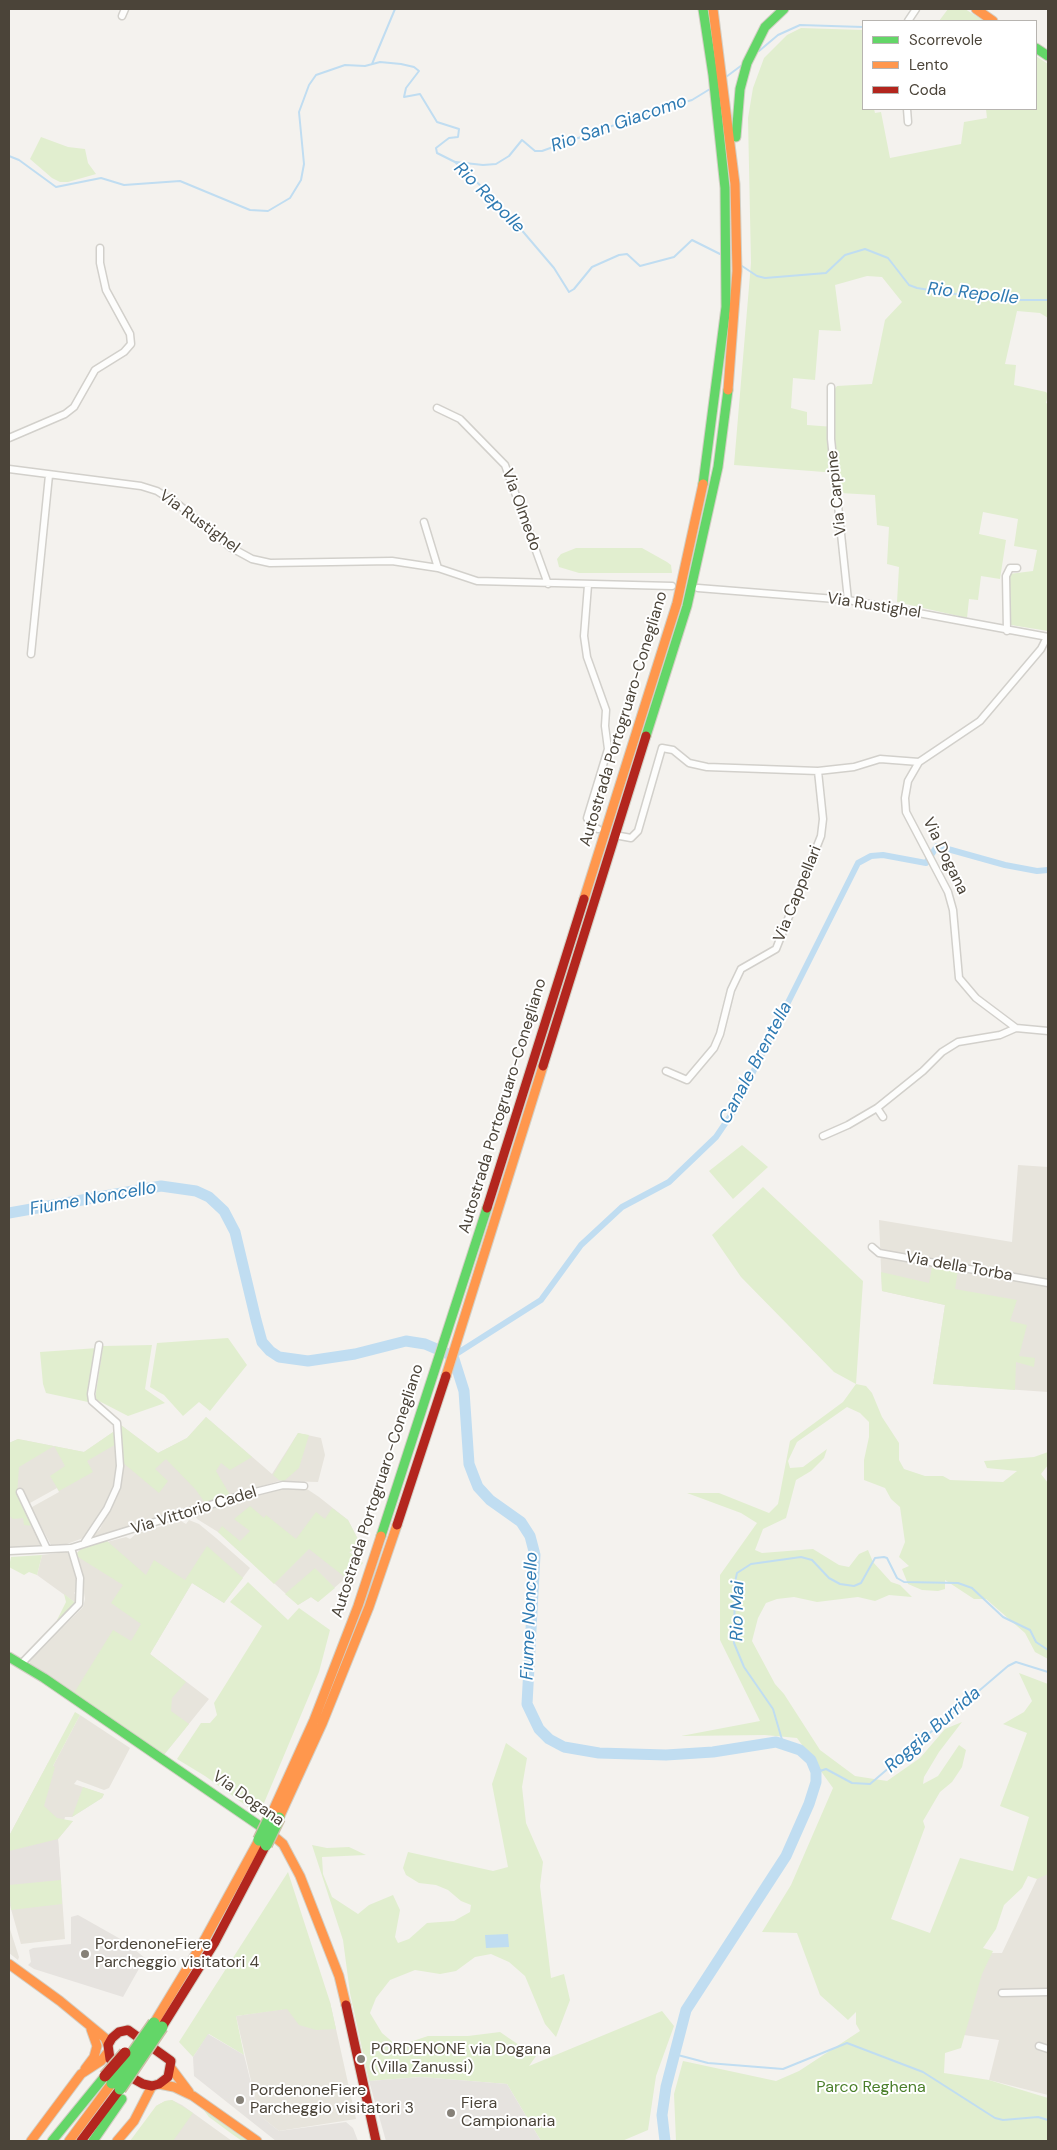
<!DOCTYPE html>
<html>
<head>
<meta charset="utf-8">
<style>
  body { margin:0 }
  #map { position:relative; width:1057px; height:2150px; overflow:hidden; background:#f4f2ee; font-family:"DM Sans",sans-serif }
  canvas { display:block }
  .frame { position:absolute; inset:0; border:10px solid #4b4439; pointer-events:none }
  .legend { position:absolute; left:862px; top:20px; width:175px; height:90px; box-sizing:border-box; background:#fff; border:1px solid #b7b4b0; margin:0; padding:6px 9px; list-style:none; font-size:15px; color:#4b4439 }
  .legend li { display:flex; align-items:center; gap:10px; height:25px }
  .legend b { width:25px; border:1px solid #b7b4b0 }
</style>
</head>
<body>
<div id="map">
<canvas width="1057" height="2150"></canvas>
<div class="frame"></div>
<ul class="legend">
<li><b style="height:6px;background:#63d668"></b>Scorrevole</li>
<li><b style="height:6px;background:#ff974d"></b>Lento</li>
<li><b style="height:6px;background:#b3261e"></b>Coda</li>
</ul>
</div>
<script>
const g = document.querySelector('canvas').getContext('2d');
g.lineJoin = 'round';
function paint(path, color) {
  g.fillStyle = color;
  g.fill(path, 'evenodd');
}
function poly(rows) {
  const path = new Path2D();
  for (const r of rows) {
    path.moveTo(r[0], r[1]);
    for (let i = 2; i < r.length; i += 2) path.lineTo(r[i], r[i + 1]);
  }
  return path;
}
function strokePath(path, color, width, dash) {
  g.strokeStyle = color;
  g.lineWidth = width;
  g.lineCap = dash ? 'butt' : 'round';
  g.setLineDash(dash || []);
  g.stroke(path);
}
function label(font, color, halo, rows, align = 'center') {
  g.font = font + ' "DM Sans",sans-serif';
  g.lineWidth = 4;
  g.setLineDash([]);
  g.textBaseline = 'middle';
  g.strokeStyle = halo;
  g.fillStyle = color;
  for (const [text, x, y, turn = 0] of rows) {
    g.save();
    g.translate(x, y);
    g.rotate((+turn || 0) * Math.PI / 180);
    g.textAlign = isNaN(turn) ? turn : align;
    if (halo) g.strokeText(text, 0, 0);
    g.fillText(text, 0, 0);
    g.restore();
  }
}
paint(poly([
  [1018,1165,1048,1167,1048,1392,933,1384,945,1305,882,1291,879,1220,1012,1242],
  [206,1417,272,1474,298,1433,321,1438,325,1455,318,1482,279,1481,95,1538,94,1535,100,1529,115,1499,121,1484,122,1466,109,1500,86,1537,67,1544,51,1545,32,1510,32,1507,59,1492,57,1488,30,1503,22,1492,17,1494,42,1545,40,1547,13,1548,9,1546,9,1443,18,1439,84,1452,116,1430,113,1419,158,1453,187,1438],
  [281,1488,307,1489,319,1497,348,1520,362,1547,349,1552,363,1563,318,1602,311,1597,298,1605,218,1532,197,1519,194,1514],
  [189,1520,199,1524,216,1538,250,1568,224,1603,192,1583,150,1654,209,1699,163,1756,30,1665,30,1661,83,1607,85,1599,77,1553,80,1549,126,1537,130,1539,137,1533,181,1521,186,1524],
  [67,1552,71,1557,78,1582,78,1589,74,1593,78,1597,77,1604,37,1575,42,1555],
  [80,1715,130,1748,109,1788,104,1790,77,1780,74,1784,104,1794,102,1798,72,1817,65,1817,64,1821,73,1821,58,1839,65,1939,21,1944,9,1902,9,1836,48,1763,53,1766],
  [1048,1870,1048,2095,989,2080,999,2040,964,2035,977,1974,986,1953,1002,1953,1037,1879,1043,1871],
  [9,1926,19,1957,18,1960,9,1953],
  [330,2002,356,2119,279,2131,259,2115,236,2016],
  [172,2100,182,2105,232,2141,149,2141,156,2106,165,2101]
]), '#e7e4dc');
paint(poly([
  [58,1839,61,1880,9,1885,9,1851]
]), '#e6e2de');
paint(poly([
  [948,9,965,9,984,21,939,21],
  [801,28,863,30,863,109,874,109,875,113,881,112,890,158,961,144,964,122,987,118,986,109,1036,109,1036,56,1048,64,1048,318,1040,313,1017,311,1005,364,1016,365,1014,385,1046,392,1048,395,1046,403,1048,404,1048,631,1011,625,1009,574,1033,571,1037,550,1014,546,1018,519,983,512,979,534,1006,540,1000,579,981,576,978,600,969,599,967,618,897,602,899,567,887,564,889,527,877,525,875,495,840,493,837,473,734,465,751,263,748,118,753,88,764,58,787,35],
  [867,276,882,277,902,302,885,320,872,384,837,386,834,390,834,427,807,425,807,412,791,408,793,378,815,380,819,330,841,331,835,285],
  [41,137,68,147,85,149,88,163,96,174,68,182,60,182,52,178,30,159],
  [576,548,642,548,667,562,671,565,672,573,579,573,559,567,557,559,561,554],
  [742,1145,768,1167,733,1199,709,1171],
  [763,1187,863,1281,856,1384,866,1386,872,1393,882,1417,899,1443,899,1460,904,1469,925,1476,943,1476,950,1480,1003,1482,1017,1471,987,1468,984,1461,1034,1457,1048,1452,1048,1465,1041,1474,1048,1483,1048,1659,1035,1652,1025,1633,986,1599,974,1599,945,1580,945,1589,938,1591,922,1590,908,1584,902,1569,909,1566,899,1557,905,1542,900,1507,891,1499,885,1488,864,1480,864,1460,869,1437,869,1422,860,1413,847,1407,797,1442,788,1461,790,1468,803,1467,827,1449,824,1458,811,1471,796,1480,786,1518,763,1529,755,1550,762,1553,813,1549,839,1565,849,1567,859,1554,868,1550,873,1562,891,1582,900,1585,912,1597,889,1595,875,1601,858,1597,817,1602,794,1597,777,1599,766,1603,758,1618,752,1641,775,1684,784,1694,820,1750,855,1776,887,1781,920,1758,945,1729,962,1722,939,1752,924,1777,923,1784,938,1776,959,1745,966,1750,962,1767,952,1782,940,1792,923,1821,925,1827,891,1919,930,1933,960,1858,1013,1871,1029,1817,1000,1806,1027,1733,1003,1724,1024,1712,1032,1701,1019,1673,1048,1684,1048,1874,1037,1879,1028,1876,1022,1888,1004,1905,996,1929,983,1948,993,1951,982,1974,961,2048,945,2053,944,2073,989,2080,1048,2098,1048,2141,676,2141,674,2094,683,2061,776,2081,799,2071,860,2031,856,2024,856,2012,848,2020,820,1995,797,1933,762,1932,791,1885,833,1788,797,1738,765,1735,681,1736,760,1721,720,1640,720,1575,757,1523,741,1513,687,1493,719,1493,769,1513,778,1504,790,1441,843,1402,856,1384,834,1372,741,1277,712,1235],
  [932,1267,958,1270,955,1289,1017,1300,1010,1321,1027,1325,1019,1356,1035,1358,1034,1367,1016,1362,1015,1390,933,1384,945,1305,882,1291,881,1272,929,1283],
  [228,1338,247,1365,210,1411,199,1402,183,1416,164,1395,150,1387,157,1343],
  [152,1345,145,1389,165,1403,128,1416,95,1399,103,1346],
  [98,1348,88,1402,46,1393,43,1384,40,1352],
  [206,1417,252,1457,230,1470,221,1463,216,1471,230,1495,205,1503,196,1490,166,1459,155,1469,168,1481,159,1493,122,1462,118,1443,87,1461,93,1472,59,1491,50,1476,65,1466,54,1446,19,1467,17,1495,33,1526,24,1525,23,1518,13,1519,9,1516,9,1443,18,1439,84,1452,116,1430,113,1419,158,1453,187,1438],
  [298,1433,309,1435,299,1468,284,1481,279,1480,273,1475],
  [250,1506,264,1518,266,1515,296,1539,316,1512,325,1519,332,1508,348,1520,362,1547,349,1552,363,1563,346,1578,309,1549,274,1584,218,1532,222,1526,240,1541,250,1531,234,1519],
  [107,1541,146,1575,154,1560,185,1580,207,1546,243,1578,224,1603,192,1583,150,1654,186,1682,172,1698,171,1711,189,1724,163,1756,74,1693,113,1630,131,1641,141,1624,111,1603,123,1585,78,1557,77,1553,84,1547],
  [42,1555,37,1575,29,1572,24,1575,9,1567,11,1557],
  [315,1568,335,1588,318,1602,311,1597,298,1605,285,1594],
  [248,1582,288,1620,299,1608,330,1630,319,1672,259,1815,205,1776,177,1759,201,1723,210,1723,217,1715,214,1703,262,1626,230,1602],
  [64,1594,77,1604,60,1622,57,1620,66,1602],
  [75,1712,80,1715,53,1766,55,1767,44,1806,57,1818,73,1821,58,1839,9,1851,9,1836],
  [506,1743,527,1758,522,1787,526,1823,543,1862,540,1886,551,1978,564,1974,570,2000,556,2037,545,2024,525,1976,509,1962,491,1954,475,1957,456,1971,440,1974,415,1970,390,1980,376,1998,370,2013,382,2033,395,2044,410,2042,428,2036,468,2036,500,2032,519,2045,541,2049,529,2066,662,2011,674,2026,656,2076,648,2130,622,2141,541,2141,507,2084,421,2077,369,2081,350,1993,343,1940,312,1845,327,1848,349,1847,366,1855,322,1857,323,1874,332,1897,358,1914,369,1905,393,1895,400,1910,395,1937,398,1943,409,1939,427,1923,454,1921,470,1912,471,1905,461,1901,448,1890,436,1885,419,1883,406,1875,403,1868,408,1852,493,1871,508,1867,492,1784],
  [83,1787,104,1794,102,1798,72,1817],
  [288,1872,330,2002,336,2029,316,2030,299,2025,287,2009,236,2016,244,2055,209,2034,193,2057,179,2042],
  [61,1880,62,1904,11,1910,9,1885],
  [172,2100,193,2113,173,2141,130,2141,156,2106,165,2101],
  [202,2108,246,2140,248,2141,242,2141,232,2134,209,2117]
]), '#e1eecf');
paint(poly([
  [78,1915,124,1941,145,1958,123,1997,34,1969,28,1965,31,1962,29,1950,33,1948,71,1944,71,1917],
  [208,2034,244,2055,259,2115,279,2131,346,2122,353,2128,358,2141,276,2141,194,2076,193,2057],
  [421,2077,507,2084,541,2141,386,2141,369,2081]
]), '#e6e3df');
paint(poly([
  [508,1934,509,1947,486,1948,485,1935]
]), '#c0ddf1');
strokePath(poly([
  [759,51,778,35,800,25,863,27],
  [1036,55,1036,54],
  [372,64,395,9],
  [726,77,742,65],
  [9,156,19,160,56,187,101,178,124,185,180,181,250,210,268,211,290,198,301,180,304,164,299,112,309,85,316,75,345,65,365,66,380,62,401,64,414,67,419,71,406,88,404,97,420,94,437,122,459,129,458,137,449,138,445,141,436,148,437,153,455,162,496,200,554,268,569,292,574,289,592,267,619,255,627,254,640,266,674,257,692,240,720,254],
  [456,162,483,165,496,164,509,156,522,140,535,151,542,151,648,113,692,100,710,89],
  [742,266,757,276,765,278,826,273,845,255,865,249,888,258,909,285,917,288,993,300,1048,300],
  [783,1743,773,1709,744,1667,734,1643,735,1582,737,1573,751,1564,801,1557,812,1560,829,1578,840,1584,854,1586,861,1583,875,1558,884,1557,887,1558,897,1578,904,1582,958,1583,972,1588,1003,1617,1030,1630,1036,1642,1048,1650],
  [817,1772,826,1769,852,1783,870,1784,1008,1666,1016,1662,1048,1672],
  [674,2054,708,2063,783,2069,847,2043,923,2072,995,2118,1003,2120,1038,2117,1048,2120]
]), '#c0ddf1', 2);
strokePath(poly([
  [453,1356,541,1300,581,1245,622,1207,669,1182,716,1137,733,1112,858,863,871,856,883,855,926,863,937,846,1005,865,1037,871,1048,870]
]), '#c0ddf1', 6);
strokePath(poly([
  [9,1213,161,1186,196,1191,209,1197,224,1211,235,1232,256,1320,262,1342,270,1351,279,1357,308,1361,355,1354,406,1341,425,1344,453,1356,464,1391,469,1464,474,1477,478,1487,490,1500,521,1522,530,1536,535,1555,527,1704,539,1729,549,1739,564,1747,599,1753,666,1755,713,1752,776,1742,800,1750,811,1760,816,1772,816,1782,809,1804,786,1856,686,2010,666,2087,662,2115,665,2141]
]), '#c0ddf1', 11);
const street = poly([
  [122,16,125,9],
  [908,21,916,9],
  [907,109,908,122],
  [831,387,831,439,848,600],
  [437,408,460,419,505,465,548,584],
  [9,438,65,414,74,407,95,370,124,352,131,344,130,334,106,290,100,263,100,248],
  [9,469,141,486,157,491,179,505,230,547,252,559,270,563,392,561,438,568,477,581,672,586],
  [424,522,438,568],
  [588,585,584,636,587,657,606,710,605,726,608,749,587,818,591,826,598,829],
  [698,588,848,600,1048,637],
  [1007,631,1006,576,1010,568,1017,568],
  [31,654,49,475],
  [919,762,908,781,905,798,906,812,948,892,953,910,959,978,976,998,1016,1028,1048,1031],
  [620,836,631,838,638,831,662,748,673,750,689,763,707,767,818,771,854,767,880,759,919,762,980,721,1041,649,1047,637],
  [666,1071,687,1080,714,1048,720,1034,731,990,741,969,776,949,821,836,823,819,818,771],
  [877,1108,883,1117],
  [823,1136,848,1125,877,1108,923,1071,942,1052,958,1042,1000,1035,1016,1028],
  [872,1247,879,1253,1048,1283],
  [20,1492,47,1549],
  [85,1542,107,1509,117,1487,120,1466,117,1423,92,1401,91,1394,99,1345],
  [9,1551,71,1548,239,1496,283,1485,304,1486],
  [22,1663,79,1604,80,1578,71,1548],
  [1002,1993,1048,1992],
  [1039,2046,1048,2049]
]);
const fast = poly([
  [703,9,713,75,725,188,726,307,703,484],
  [1036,48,1048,56],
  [736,137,740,89,747,63,765,27,784,9],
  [646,736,687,606,718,467,728,390],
  [381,1536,487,1208],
  [9,1657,44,1678,270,1833],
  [52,2141,105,2076],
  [93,2141,122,2099]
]);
const slow = poly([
  [713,9,735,184,737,271,728,390],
  [976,9,993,21],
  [584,899,677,603,703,484],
  [446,1376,543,1066],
  [271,1815,314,1720,358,1606,381,1536],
  [279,1818,322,1724,369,1607,397,1525],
  [270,1833,283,1844,300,1876,339,1976,346,2005],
  [9,1964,60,2001,105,2038,108,2045],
  [154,2023,206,1937,259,1840],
  [171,2068,189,2092],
  [85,2069,94,2057,97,2046,91,2029],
  [159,2084,174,2087,193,2096,257,2141],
  [31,2141,81,2074,101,2061,108,2052],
  [69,2141,112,2083],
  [117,2141,134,2121,152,2086]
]);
const jam = poly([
  [543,1066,646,736],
  [487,1208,584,899],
  [397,1525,446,1376],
  [346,2005,376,2141],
  [162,2027,215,1942,266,1845],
  [128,2030,171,2061,168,2077,159,2084,152,2086,143,2084,125,2074,110,2059,108,2045,112,2038,119,2032,128,2030],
  [81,2141,120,2089]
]);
strokePath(street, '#d2d0cb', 9);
strokePath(fast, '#d3cfc5', 11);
strokePath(slow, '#d3cfc5', 11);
strokePath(jam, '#d3cfc5', 11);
strokePath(street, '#fdfdfc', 6);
strokePath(fast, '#63d668', 9);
strokePath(slow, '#ff974d', 9);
strokePath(jam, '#b3261e', 9);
const fastBridge = poly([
  [259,1840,271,1815],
  [266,1845,279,1818],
  [112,2083,154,2023],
  [120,2089,162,2027]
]);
const jamBridge = poly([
  [105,2076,125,2053]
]);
strokePath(fastBridge, '#ccbfa9', 14, []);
strokePath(jamBridge, '#ccbfa9', 14, []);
strokePath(fastBridge, '#63d668', 11);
strokePath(jamBridge, '#b3261e', 11);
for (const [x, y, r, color] of [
  [85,1954,5,"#868178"],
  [361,2059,5,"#868178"],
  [240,2100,5,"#868178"],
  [451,2113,5,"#868178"]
]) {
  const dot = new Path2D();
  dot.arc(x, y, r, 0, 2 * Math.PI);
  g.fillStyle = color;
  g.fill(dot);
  strokePath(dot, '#fff', 2);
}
label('16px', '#4b4439', '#fff', [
  ["Via Carpine",837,493,-96],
  ["Via Olmedo",521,510,70],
  ["Via Rustighel",199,522,36],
  ["Via Rustighel",874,606,9],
  ["Autostrada Portogruaro-Conegliano",624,719,-73],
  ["Via Dogana",945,856,64],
  ["Via Cappellari",798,894,-68],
  ["Autostrada Portogruaro-Conegliano",503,1106,-73],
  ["Via della Torba",959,1267,10],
  ["Autostrada Portogruaro-Conegliano",378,1491,-72],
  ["Via Vittorio Cadel",194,1511,-17],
  ["Via Dogana",248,1799,35]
]);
label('16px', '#4b4439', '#fff', [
  ["PordenoneFiere",95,1945],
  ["Parcheggio visitatori 4",95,1963],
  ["PORDENONE via Dogana",371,2050],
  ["(Villa Zanussi)",371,2068],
  ["PordenoneFiere",250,2091],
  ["Parcheggio visitatori 3",250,2109],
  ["Fiera",461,2104],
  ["Campionaria",461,2122]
], 'left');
label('16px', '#4a7f2a', '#fff', [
  ["Parco Reghena",871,2088]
]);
label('italic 18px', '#2e7ab2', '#fff', [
  ["Rio San Giacomo",619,124,-19],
  ["Rio Repolle",489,198,45],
  ["Rio Repolle",973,294,6],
  ["Canale Brentella",756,1063,-62],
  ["Fiume Noncello",93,1199,-10],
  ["Rio Mai",738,1611,-89],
  ["Fiume Noncello",530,1616,-88],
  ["Roggia Burrida",933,1730,-41]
]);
</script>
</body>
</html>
